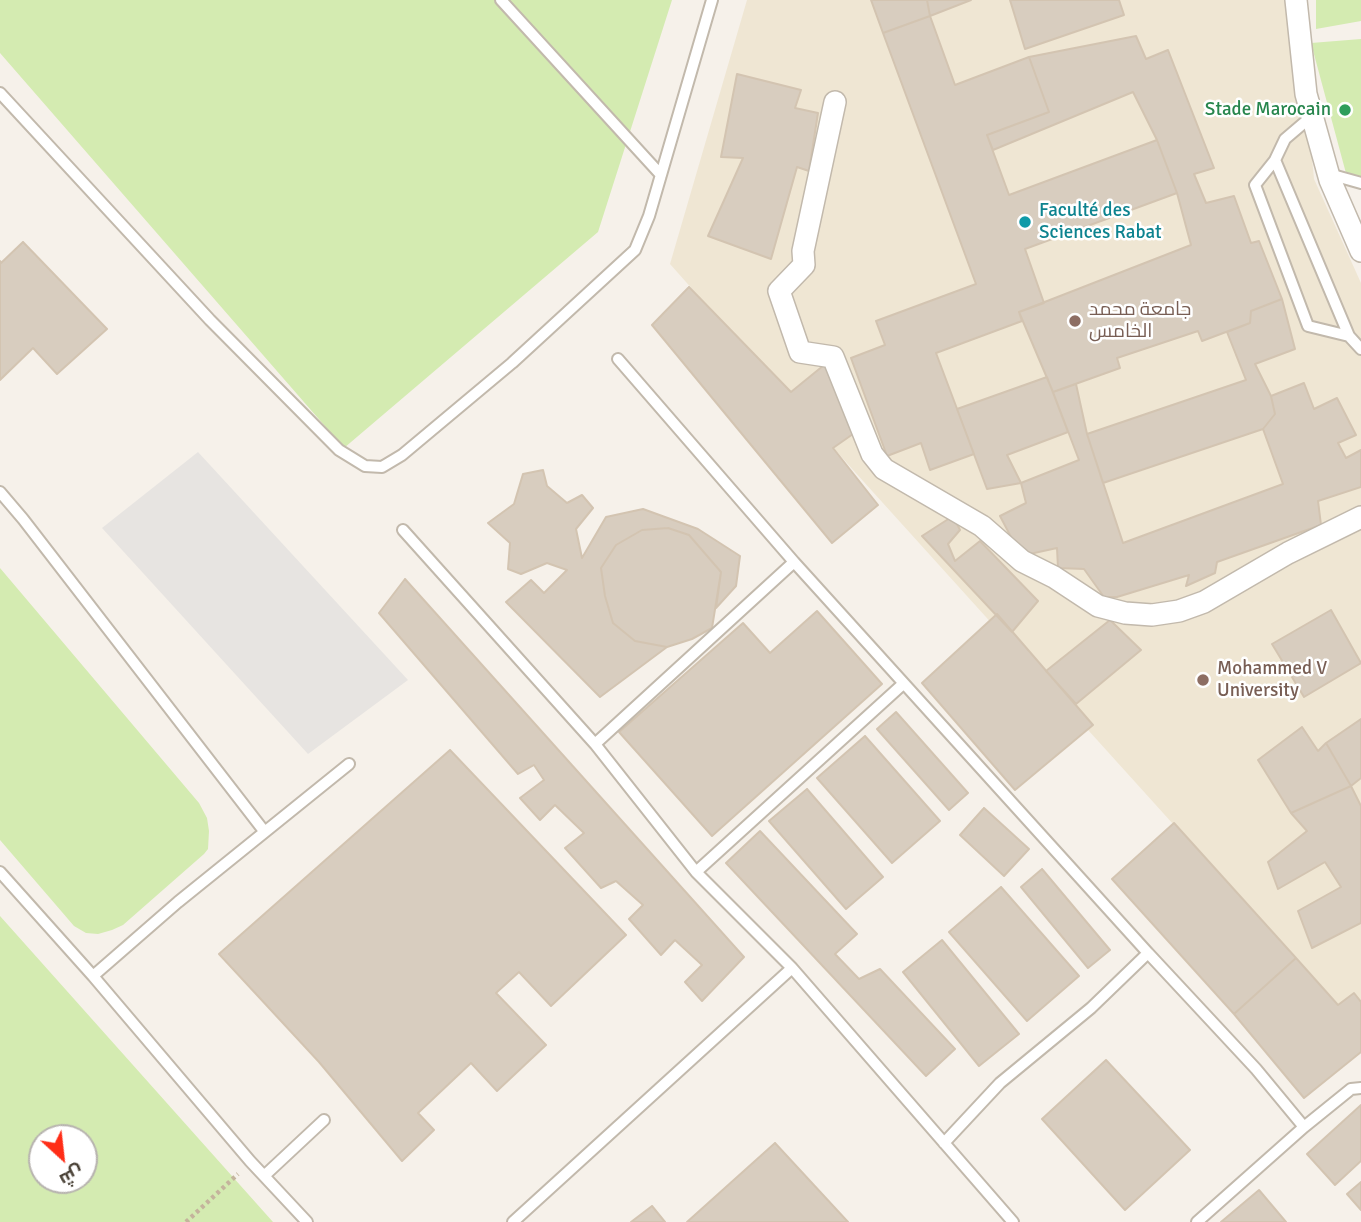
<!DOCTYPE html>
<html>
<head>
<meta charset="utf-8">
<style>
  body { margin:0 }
  #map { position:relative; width:1361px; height:1222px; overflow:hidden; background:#f6f1ea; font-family:Signika,Cairo,sans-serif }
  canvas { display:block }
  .north { position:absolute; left:28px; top:1124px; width:70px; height:70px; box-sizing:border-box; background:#fff; border:2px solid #b7b3af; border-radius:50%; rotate:153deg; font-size:19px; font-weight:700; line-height:28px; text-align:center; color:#4a4237 }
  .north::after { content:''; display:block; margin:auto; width:24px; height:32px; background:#ff2d17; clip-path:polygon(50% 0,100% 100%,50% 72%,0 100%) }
</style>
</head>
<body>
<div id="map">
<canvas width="1361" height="1222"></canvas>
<div class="north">ش</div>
</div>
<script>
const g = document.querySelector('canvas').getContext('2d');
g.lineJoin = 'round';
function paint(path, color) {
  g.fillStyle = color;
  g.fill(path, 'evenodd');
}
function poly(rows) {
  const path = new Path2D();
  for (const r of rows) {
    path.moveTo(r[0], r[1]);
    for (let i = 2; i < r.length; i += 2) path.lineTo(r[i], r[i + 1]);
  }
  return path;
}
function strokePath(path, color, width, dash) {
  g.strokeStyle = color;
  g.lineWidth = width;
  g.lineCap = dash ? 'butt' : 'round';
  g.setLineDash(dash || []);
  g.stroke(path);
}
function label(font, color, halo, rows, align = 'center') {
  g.font = font + ' Signika,Cairo,sans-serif';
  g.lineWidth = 5;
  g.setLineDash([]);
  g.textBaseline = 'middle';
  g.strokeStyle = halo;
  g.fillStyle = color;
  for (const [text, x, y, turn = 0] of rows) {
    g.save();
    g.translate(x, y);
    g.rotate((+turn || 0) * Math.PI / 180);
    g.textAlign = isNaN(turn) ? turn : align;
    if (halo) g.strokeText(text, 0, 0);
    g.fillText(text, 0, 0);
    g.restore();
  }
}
paint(poly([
  [747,0,1297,0,1314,179,1361,283,1361,1032,854,471,670,264]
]), '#efe6d3');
paint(poly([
  [0,0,672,0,598,232,344,448,0,53],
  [1316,0,1361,0,1361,21,1316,29],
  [1361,39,1361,190,1347,177,1311,43],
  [0,568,199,803,207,818,209,831,208,849,204,854,123,925,112,930,98,934,86,933,74,926,0,840],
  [0,916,273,1222,0,1222],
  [42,1138,84,1138,84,1180,42,1180]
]), '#d4ebb1');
paint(poly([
  [198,452,408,680,308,754,102,528]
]), '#e7e4e1');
const building = poly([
  [871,0,927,0,930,16,883,33,871,0],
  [927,0,971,0,930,16,927,0],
  [1010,0,1119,0,1124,15,1025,49,1010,0],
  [930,16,955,85,1029,57,1049,112,987,135,1009,195,1157,140,1177,193,1025,249,1044,303,1019,312,1022,321,936,353,974,454,930,470,921,443,887,456,851,358,885,345,876,321,976,284,883,33,930,16],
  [1136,36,1146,59,1168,50,1214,168,1194,174,1206,203,1234,196,1251,243,1259,241,1282,299,1251,311,1250,323,1202,341,1198,331,1117,358,1120,368,1053,392,1019,312,1191,245,1177,193,1157,140,1133,92,993,150,987,135,1049,112,1029,57,1136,36],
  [737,74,801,90,795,108,818,113,809,171,797,167,771,259,708,236,743,158,721,157,737,74],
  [23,242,107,329,57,374,33,348,0,380,0,261,1,263,23,242],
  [689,287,791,392,829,361,853,434,833,448,878,505,832,543,652,325,689,287],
  [1282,299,1295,349,1255,364,1271,396,1275,414,1263,429,1103,483,1087,434,1246,380,1227,332,1250,323,1251,311,1282,299],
  [1047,377,1068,432,1007,455,1021,483,987,489,957,409,1047,377],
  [1304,383,1314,409,1337,398,1356,435,1338,443,1346,458,1361,450,1361,487,1318,501,1321,525,1217,562,1215,573,1186,586,1189,575,1117,597,1104,597,1084,569,1058,568,1057,548,1025,555,1011,537,1000,516,1026,503,1021,483,1079,460,1053,392,1076,384,1087,434,1123,543,1283,484,1263,429,1275,414,1271,396,1304,383],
  [543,470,547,486,567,503,582,495,593,508,576,529,582,558,606,517,643,509,698,529,740,556,736,586,716,608,721,572,689,535,668,528,642,530,616,545,601,568,605,596,613,623,635,641,667,647,600,697,506,602,531,580,544,593,567,570,547,563,521,574,508,569,510,543,488,523,514,504,523,474,543,470],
  [953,516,960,530,948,544,955,561,980,541,1038,601,1012,632,922,536,953,516],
  [668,528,689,535,721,572,712,628,692,639,667,647,635,641,613,623,605,596,601,568,616,545,642,530,668,528],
  [405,579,744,957,702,1001,685,982,702,965,675,940,661,955,629,919,643,905,616,881,601,888,565,848,584,833,555,805,540,820,520,798,544,780,534,765,518,774,379,613,405,579],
  [1331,610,1361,663,1304,697,1272,644,1331,610],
  [817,611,882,684,712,836,619,732,743,623,770,653,817,611],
  [997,614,1093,725,1015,790,922,683,997,614],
  [1110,620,1141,650,1076,704,1046,671,1110,620],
  [896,712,968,793,949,810,877,729,896,712],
  [1361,719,1361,778,1351,786,1326,743,1361,719],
  [1302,727,1318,751,1326,743,1351,786,1291,813,1258,760,1302,727],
  [865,736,940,821,892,863,817,778,865,736],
  [450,750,626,935,551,1006,519,972,496,993,546,1045,497,1091,471,1063,418,1113,434,1130,402,1161,319,1062,219,954,450,750],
  [1351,786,1361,806,1361,923,1312,948,1298,911,1341,887,1325,862,1278,889,1268,862,1307,831,1291,813,1351,786],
  [807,789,883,877,846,909,769,821,807,789],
  [984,808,1029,849,1004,876,960,835,984,808],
  [1174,823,1296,958,1234,1014,1112,879,1174,823],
  [760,831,857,934,835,954,859,979,880,969,955,1049,926,1076,726,863,760,831],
  [1042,869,1110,950,1088,968,1021,887,1042,869],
  [1001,887,1079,976,1027,1021,949,932,1001,887],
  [942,940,1019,1034,979,1066,903,972,942,940],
  [1296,958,1338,1005,1354,993,1361,1002,1361,1052,1304,1098,1234,1014,1296,958],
  [1106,1060,1190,1150,1125,1210,1042,1119,1106,1060],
  [1361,1105,1361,1161,1335,1185,1307,1154,1361,1105],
  [775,1143,848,1222,687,1222,775,1143],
  [1361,1182,1361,1210,1347,1194,1361,1182],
  [1259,1190,1286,1222,1221,1222,1259,1190],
  [652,1206,665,1222,631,1222,652,1206]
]);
paint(building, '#d8cdbf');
strokePath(building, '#d3c4b1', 2);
const service = poly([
  [501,0,661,175],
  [0,93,210,320,339,450,365,466,382,467,402,455,512,363,635,250,649,216,712,0],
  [1312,116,1285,139,1275,160,1349,336,1361,349],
  [1275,160,1255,185,1308,326,1349,336],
  [1329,174,1361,183],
  [618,359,794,562,595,744,696,872,792,968,1013,1222],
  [0,492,23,519,264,831],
  [403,530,595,744],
  [794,562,1148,953],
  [0,872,93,976,250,1161,307,1222],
  [696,872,903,684],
  [93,976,178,902,349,764],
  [1304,1127,1351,1089,1361,1088],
  [944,1143,1000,1083,1091,1008,1148,953,1256,1069,1304,1127,1197,1222],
  [264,1176,324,1120],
  [513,1222,792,968]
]);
const minor = poly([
  [1296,0,1306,94,1330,180,1361,251],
  [835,102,803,251,804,265,779,291,800,352,833,357,872,454,884,469,982,526,1022,561,1054,577,1098,606,1125,613,1152,615,1179,611,1204,602,1288,553,1361,517]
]);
strokePath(service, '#c2b9ac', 14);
strokePath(minor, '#c2b9ac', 24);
strokePath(poly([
  [186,1222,238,1174]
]), '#c4b49c', 4.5, [3.5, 3.5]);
strokePath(service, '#fff', 10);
strokePath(minor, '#fff', 21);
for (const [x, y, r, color] of [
  [1345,110,7,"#2e9e5b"],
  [1025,222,7,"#0f9aa8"],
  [1075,321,7,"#8d6e63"],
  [1203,680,7,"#8d6e63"]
]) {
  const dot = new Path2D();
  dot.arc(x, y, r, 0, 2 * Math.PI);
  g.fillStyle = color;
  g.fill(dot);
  strokePath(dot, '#fff', 2.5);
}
label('19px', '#27864d', '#fff', [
  ["Stade Marocain",1331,110]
], 'right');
label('19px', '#0d838f', '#fff', [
  ["Faculté des",1039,211],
  ["Sciences Rabat",1039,233]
], 'left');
label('19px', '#785e54', '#fff', [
  ["جامعة محمد",1089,310],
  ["الخامس",1089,332],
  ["Mohammed V",1217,669],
  ["University",1217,691]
], 'left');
</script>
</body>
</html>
